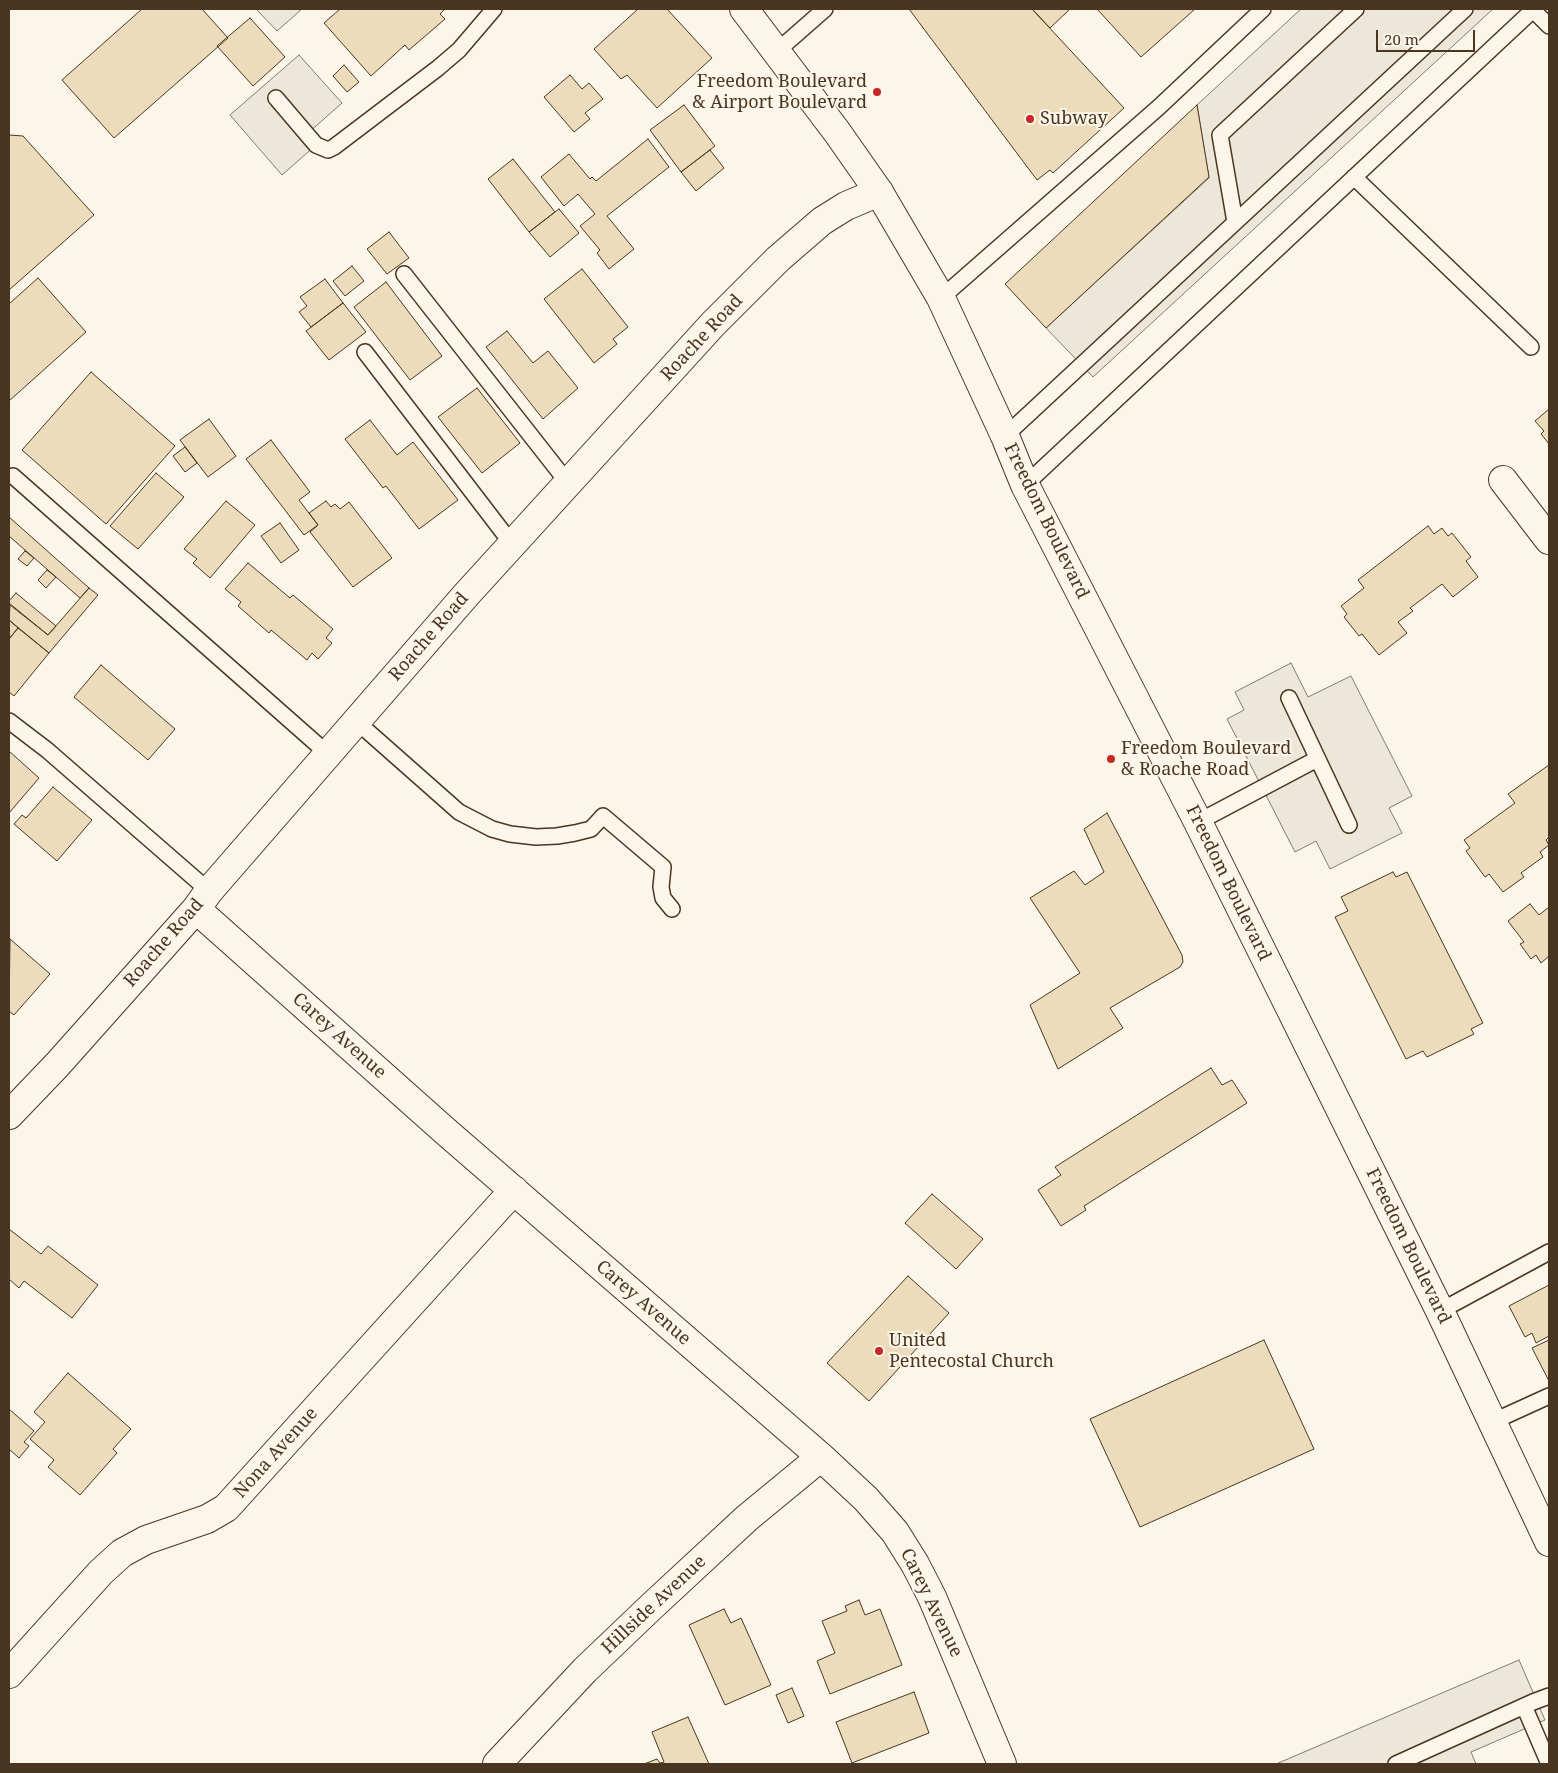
<!DOCTYPE html>
<html>
<head>
<meta charset="utf-8">
<style>
  body { margin:0 }
  #map { position:relative; width:1558px; height:1773px; overflow:hidden; background:#fbf6e9; font-family:"Noto Serif",serif }
  canvas { display:block }
  .frame { position:absolute; inset:0; border:10px solid #4a3520; pointer-events:none }
  .scale { position:absolute; left:1376px; top:30px; width:99px; height:22px; box-sizing:border-box; border:2px solid #4a3520; border-top:0; padding-left:6px; font-size:15px; line-height:18px; white-space:nowrap; color:#4a3520; -webkit-text-stroke:4px #fbf6e9; paint-order:stroke }
</style>
</head>
<body>
<div id="map">
<canvas width="1558" height="1773"></canvas>
<div class="frame"></div>
<div class="scale">20 m</div>
</div>
<script>
const g = document.querySelector('canvas').getContext('2d');
g.lineJoin = 'round';
function paint(path, color) {
  g.fillStyle = color;
  g.fill(path, 'evenodd');
}
function poly(rows) {
  const path = new Path2D();
  for (const r of rows) {
    path.moveTo(r[0], r[1]);
    for (let i = 2; i < r.length; i += 2) path.lineTo(r[i], r[i + 1]);
  }
  return path;
}
function strokePath(path, color, width, dash) {
  g.strokeStyle = color;
  g.lineWidth = width;
  g.lineCap = dash ? 'butt' : 'round';
  g.setLineDash(dash || []);
  g.stroke(path);
}
function label(font, color, halo, rows, align = 'center') {
  g.font = font + ' "Noto Serif",serif';
  g.lineWidth = 4;
  g.setLineDash([]);
  g.textBaseline = 'middle';
  g.strokeStyle = halo;
  g.fillStyle = color;
  for (const [text, x, y, turn = 0] of rows) {
    g.save();
    g.translate(x, y);
    g.rotate((+turn || 0) * Math.PI / 180);
    g.textAlign = isNaN(turn) ? turn : align;
    if (halo) g.strokeText(text, 0, 0);
    g.fillText(text, 0, 0);
    g.restore();
  }
}
const parking = poly([
  [256,9,302,9,277,31,256,9],
  [1301,9,1493,9,1093,377,1046,328,1209,178,1197,105,1301,9],
  [299,55,342,103,307,134,316,145,282,175,230,115,299,55],
  [1291,663,1308,697,1351,676,1412,796,1389,808,1402,833,1330,869,1316,841,1295,852,1227,719,1244,710,1235,692,1291,663],
  [1519,1660,1545,1720,1471,1752,1476,1764,1276,1764,1519,1660]
]);
paint(parking, '#ede7d9');
strokePath(parking, '#887966', 1);
const building = poly([
  [142,9,202,9,228,38,114,138,62,80,142,9],
  [340,9,445,9,440,14,445,19,409,50,405,45,371,76,324,23,340,9],
  [638,9,667,9,712,58,657,108,627,75,621,79,594,49,638,9],
  [909,9,1032,9,1124,108,1053,173,1050,170,1037,180,909,9],
  [1032,9,1070,9,1050,28,1032,9],
  [1097,9,1195,9,1141,57,1097,9],
  [250,18,285,57,253,86,217,46,250,18],
  [344,65,359,82,347,92,333,76,344,65],
  [570,75,582,89,589,83,603,99,585,113,590,119,574,132,544,97,570,75],
  [684,105,715,146,681,172,650,130,684,105],
  [1197,105,1209,177,1046,328,1005,284,1197,105],
  [9,135,23,136,94,215,9,290,9,135],
  [648,139,669,167,607,216,634,249,609,269,597,253,600,250,580,226,595,214,578,194,564,206,541,177,569,154,590,179,592,177,596,181,648,139],
  [710,150,724,168,696,191,681,172,710,150],
  [513,159,555,212,529,232,488,179,513,159],
  [559,209,579,233,550,257,529,232,559,209],
  [389,232,409,258,387,274,367,249,389,232],
  [352,266,364,281,345,296,333,281,352,266],
  [582,269,628,327,613,339,617,344,594,363,544,299,582,269],
  [38,278,86,332,9,401,9,304,38,278],
  [325,279,343,303,311,327,299,312,307,306,300,297,325,279],
  [386,282,442,356,410,380,354,307,386,282],
  [343,303,366,332,329,360,306,331,343,303],
  [507,331,533,363,548,351,578,388,543,419,486,347,507,331],
  [91,372,175,446,106,524,22,450,91,372],
  [477,388,520,443,482,473,438,417,477,388],
  [1549,409,1549,444,1541,434,1544,431,1535,421,1549,409],
  [209,419,236,456,208,477,180,440,209,419],
  [370,420,397,455,413,442,458,500,419,529,386,486,383,488,345,439,370,420],
  [271,440,310,492,299,500,318,525,304,535,246,459,271,440],
  [185,447,197,463,185,472,173,456,185,447],
  [156,473,184,497,138,549,110,526,156,473],
  [226,501,255,525,210,578,193,563,197,559,184,549,226,501],
  [326,501,331,507,335,504,340,509,349,502,392,558,353,587,310,532,318,525,309,513,326,501],
  [9,517,89,588,80,598,9,536,9,517],
  [280,523,299,550,281,563,261,536,280,523],
  [1428,526,1434,534,1442,528,1448,536,1452,533,1471,557,1466,561,1478,577,1453,597,1442,584,1410,608,1413,611,1398,622,1407,633,1379,655,1362,634,1359,636,1344,617,1347,614,1341,606,1364,588,1358,580,1428,526],
  [25,551,34,558,27,566,18,559,25,551],
  [248,563,290,598,293,595,333,629,326,638,332,643,318,659,312,653,307,660,271,630,269,633,238,606,241,602,225,589,248,563],
  [47,570,56,577,46,588,38,580,47,570],
  [89,588,98,595,49,653,9,620,10,605,48,635,89,588],
  [16,593,56,626,48,635,9,603,9,601,16,593],
  [9,620,18,628,9,639,9,620],
  [18,628,49,653,14,696,9,692,9,639,18,628],
  [101,665,175,729,148,760,74,697,101,665],
  [9,751,39,778,9,813,9,751],
  [1549,765,1549,837,1546,840,1549,845,1540,852,1543,857,1521,873,1524,877,1503,892,1489,874,1485,877,1466,851,1470,848,1464,840,1515,803,1508,794,1549,765],
  [53,787,92,820,57,861,14,824,22,815,26,818,53,787],
  [1107,813,1182,955,1183,962,1180,967,1110,1008,1123,1028,1058,1069,1030,1005,1080,973,1030,898,1074,871,1085,885,1104,872,1084,829,1107,813],
  [1393,872,1396,877,1407,872,1483,1023,1471,1029,1474,1034,1427,1057,1423,1051,1406,1059,1335,917,1348,911,1341,897,1393,872],
  [1530,904,1539,915,1549,907,1549,956,1541,963,1536,955,1531,959,1520,944,1524,942,1508,921,1530,904],
  [10,939,50,974,14,1015,9,1011,10,939],
  [1211,1068,1222,1085,1232,1080,1247,1103,1084,1206,1086,1210,1061,1226,1038,1190,1061,1175,1055,1167,1211,1068],
  [932,1194,983,1239,956,1269,905,1223,932,1194],
  [9,1229,41,1254,48,1246,98,1285,72,1318,24,1281,19,1288,9,1279,9,1229],
  [908,1276,949,1313,869,1401,827,1363,908,1276],
  [1549,1285,1549,1336,1536,1343,1532,1333,1525,1337,1509,1306,1549,1285],
  [1264,1340,1314,1449,1140,1527,1090,1419,1264,1340],
  [1549,1340,1549,1381,1532,1348,1549,1340],
  [68,1373,131,1429,113,1449,117,1453,80,1495,48,1467,54,1460,30,1439,45,1422,34,1412,68,1373],
  [9,1409,34,1431,24,1442,29,1446,19,1458,9,1449,9,1409],
  [859,1600,865,1615,880,1609,902,1665,830,1694,817,1661,835,1653,822,1621,847,1611,845,1606,859,1600],
  [724,1609,731,1623,741,1618,771,1685,725,1705,689,1625,724,1609],
  [792,1688,804,1716,788,1723,776,1695,792,1688],
  [914,1692,929,1733,852,1763,836,1722,914,1692],
  [688,1717,709,1764,644,1764,657,1759,660,1763,664,1762,652,1732,688,1717]
]);
paint(building, '#ecdcbc');
strokePath(building, '#4a3520', 1);
const lane = poly([
  [1533,10,1549,26],
  [776,52,825,9],
  [276,98,316,145,328,150,334,147,438,68,459,50,494,9],
  [1354,177,1531,347],
  [1235,222,1220,135,1356,9],
  [404,274,568,483],
  [941,298,1159,107,1263,9],
  [365,352,512,544],
  [1005,436,1465,9],
  [13,476,328,754],
  [1025,485,1534,9],
  [1289,698,1349,825],
  [9,721,47,750,209,891],
  [356,721,459,812,492,829,510,834,536,837,557,836,575,833,591,829,603,816,663,867,661,887,663,898,672,909],
  [1198,822,1317,759],
  [1440,1311,1549,1252],
  [1492,1422,1549,1396],
  [1524,1706,1549,1764],
  [1396,1764,1533,1702,1549,1696]
]);
const street = poly([
  [1503,480,1549,540],
  [196,909,444,1130,821,1457,866,1499,895,1532,915,1564,932,1597,1002,1764],
  [9,1115,57,1065,196,909,209,891,466,595,713,324,778,259,822,221,846,206,879,192],
  [9,1674,101,1572,122,1553,146,1540,207,1519,226,1508,514,1190],
  [497,1764,585,1670,651,1607,747,1518,821,1457]
]);
const secondary = poly([
  [744,9,837,132,879,192,941,298,1005,436,1025,485,1198,822,1440,1311,1549,1542]
]);
strokePath(lane, '#4a3520', 18);
strokePath(street, '#4a3520', 30);
strokePath(secondary, '#4a3520', 30);
strokePath(lane, '#fbf6e9', 15);
strokePath(street, '#fbf6e9', 28);
strokePath(secondary, '#fbf6e9', 28);
for (const [x, y, r, color] of [
  [877,92,5,"#c62828"],
  [1030,119,5,"#c62828"],
  [1111,759,5,"#c62828"],
  [879,1351,5,"#c62828"]
]) {
  const dot = new Path2D();
  dot.arc(x, y, r, 0, 2 * Math.PI);
  g.fillStyle = color;
  g.fill(dot);
  strokePath(dot, '#fbf6e9', 2);
}
label('18px', '#4a3520', '#fbf6e9', [
  ["Freedom Boulevard",867,82,"right"],
  ["& Airport Boulevard",867,103,"right"],
  ["Subway",1040,119],
  ["Freedom Boulevard",1121,749],
  ["& Roache Road",1121,770],
  ["United",889,1341],
  ["Pentecostal Church",889,1362]
], 'left');
label('18px', '#4a3520', '#fbf6e9', [
  ["Roache Road",702,338,-47],
  ["Freedom Boulevard",1046,521,64],
  ["Roache Road",429,637,-49],
  ["Freedom Boulevard",1228,883,64],
  ["Roache Road",164,943,-49],
  ["Carey Avenue",339,1036,42],
  ["Freedom Boulevard",1408,1246,64],
  ["Carey Avenue",643,1303,41],
  ["Nona Avenue",276,1453,-48],
  ["Carey Avenue",931,1603,64],
  ["Hillside Avenue",654,1605,-43]
]);
</script>
</body>
</html>
